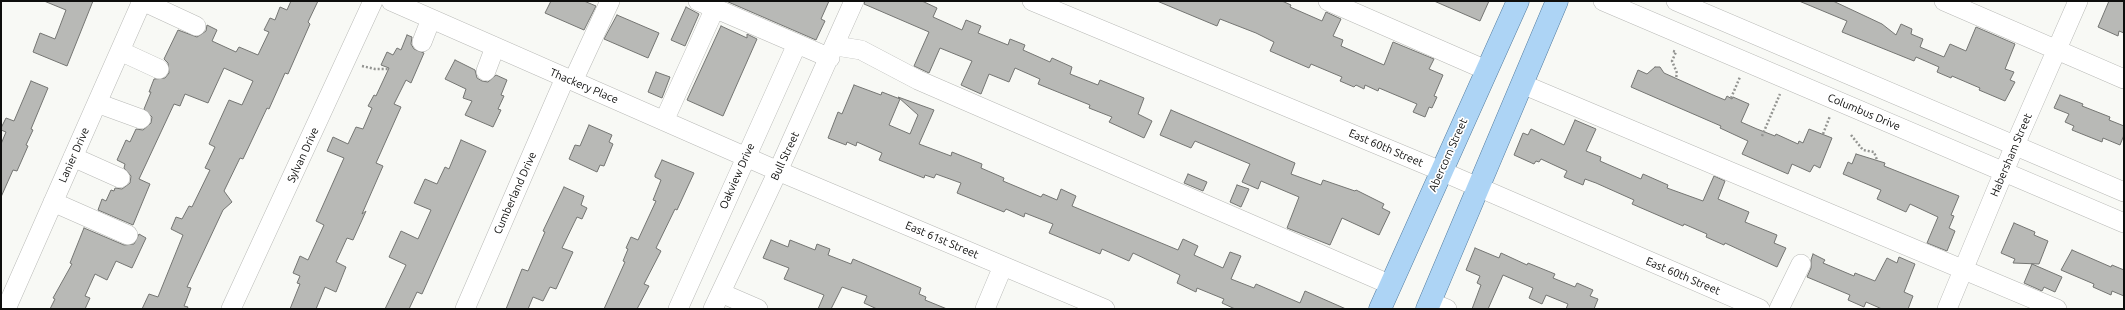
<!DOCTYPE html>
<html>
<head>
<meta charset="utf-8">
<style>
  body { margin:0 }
  #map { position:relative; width:2125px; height:310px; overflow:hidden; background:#f8f9f5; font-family:Ubuntu,sans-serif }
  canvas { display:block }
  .frame { position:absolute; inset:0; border:2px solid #0e0e0d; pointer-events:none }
</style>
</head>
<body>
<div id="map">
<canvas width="2125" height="310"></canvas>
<div class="frame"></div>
</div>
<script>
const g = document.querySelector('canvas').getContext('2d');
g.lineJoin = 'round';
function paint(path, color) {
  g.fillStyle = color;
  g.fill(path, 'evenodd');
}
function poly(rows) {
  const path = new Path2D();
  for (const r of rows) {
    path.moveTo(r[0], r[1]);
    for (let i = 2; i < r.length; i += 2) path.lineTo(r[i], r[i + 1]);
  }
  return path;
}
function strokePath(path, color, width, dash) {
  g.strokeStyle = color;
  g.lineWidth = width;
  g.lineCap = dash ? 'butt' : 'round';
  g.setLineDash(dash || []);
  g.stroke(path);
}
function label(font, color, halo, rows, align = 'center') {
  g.font = font + ' Ubuntu,sans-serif';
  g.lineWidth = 3.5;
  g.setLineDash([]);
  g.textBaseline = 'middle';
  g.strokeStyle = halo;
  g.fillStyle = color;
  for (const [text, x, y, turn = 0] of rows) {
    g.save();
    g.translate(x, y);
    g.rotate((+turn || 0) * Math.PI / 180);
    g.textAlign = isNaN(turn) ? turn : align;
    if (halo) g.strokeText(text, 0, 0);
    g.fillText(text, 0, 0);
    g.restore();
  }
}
const building = poly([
  [44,1,93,1,67,66,33,52,40,33,55,39,66,10,44,1],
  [291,1,318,1,308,22,310,24,288,74,285,73,269,109,267,108,243,159,240,158,224,191,232,202,223,210,187,287,191,288,184,306,188,307,187,309,142,309,149,294,158,297,183,235,171,229,176,217,182,219,189,206,192,207,210,170,205,168,215,147,209,144,229,100,242,105,253,81,224,68,208,103,185,94,180,106,174,104,139,179,150,184,133,225,98,210,102,199,106,201,111,190,114,191,115,188,122,189,130,183,131,176,124,168,125,164,117,160,126,140,130,142,136,129,143,130,151,123,152,117,144,109,151,92,149,92,154,79,165,78,169,73,168,63,164,59,178,30,197,37,206,31,207,25,217,30,212,41,236,52,239,47,258,55,269,32,264,30,270,18,275,20,280,7,287,10,291,1],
  [551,1,584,1,596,6,584,30,545,13,551,1],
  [726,1,829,1,821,19,825,21,816,40,726,1],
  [865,1,922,1,937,8,933,17,962,30,966,20,981,26,978,33,1008,45,1010,39,1025,45,1023,50,1050,62,1052,58,1072,67,1070,74,1098,85,1100,80,1144,98,1138,114,1152,121,1144,138,1109,122,1112,117,1089,108,1090,105,1038,84,1040,79,1015,68,1009,82,989,74,981,94,961,85,972,61,940,48,929,73,914,66,929,32,864,4,865,1],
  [1157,1,1282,1,1291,5,1290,7,1322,21,1326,12,1341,19,1333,36,1343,40,1341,46,1384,65,1393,42,1434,59,1429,69,1443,75,1434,96,1437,97,1432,108,1429,107,1425,117,1413,112,1417,104,1379,88,1378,91,1365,85,1364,89,1356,85,1354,87,1340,81,1342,77,1311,64,1309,68,1270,51,1274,42,1256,33,1220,19,1217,26,1157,1],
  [1434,1,1489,1,1480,21,1434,1],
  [1799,1,1833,1,1882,24,1896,35,1901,24,1912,29,1911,34,1923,39,1920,47,1944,57,1950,44,1966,51,1976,27,2015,44,2005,69,2014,72,2010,80,2015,82,2005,101,1979,90,1980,88,1952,76,1951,78,1937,72,1939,67,1916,57,1914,61,1842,32,1847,21,1799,1],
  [2109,1,2124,1,2124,33,2119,31,2118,36,2098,27,2109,1],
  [686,7,699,14,685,46,671,40,686,7],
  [617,15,659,33,648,58,604,39,617,15],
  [721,26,747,38,747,34,757,39,723,116,687,100,721,26],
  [407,35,412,37,411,44,414,49,424,53,411,83,406,80,394,104,401,107,376,163,383,166,362,214,366,211,353,240,347,238,336,262,346,267,336,292,325,287,316,309,290,309,300,284,297,283,300,276,293,273,300,256,308,260,324,225,316,221,344,158,327,151,333,137,348,144,356,127,363,129,372,108,368,106,374,95,376,96,389,68,381,65,387,52,393,55,397,48,401,50,407,35],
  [455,60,475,70,477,78,482,81,488,82,496,75,507,80,501,95,504,96,498,109,501,110,493,127,465,115,472,101,463,98,466,89,445,79,455,60],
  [1655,67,1660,67,1664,73,1713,95,1725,100,1727,96,1732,99,1733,97,1749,104,1741,122,1757,129,1775,136,1776,134,1798,144,1799,141,1803,143,1809,129,1832,138,1820,168,1814,165,1810,172,1792,164,1788,174,1742,154,1748,141,1720,128,1721,126,1631,87,1638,70,1647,74,1655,67],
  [656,72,670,77,662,98,648,92,656,72],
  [31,81,48,88,31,129,33,130,26,145,28,146,17,171,13,170,1,197,1,144,6,132,1,130,1,128,6,118,14,121,31,81],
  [854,85,881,95,882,92,900,99,889,125,910,134,918,115,898,97,934,110,919,144,951,156,952,152,982,164,981,168,1004,178,1003,181,1041,197,1043,194,1057,200,1061,189,1076,196,1072,206,1178,250,1183,239,1198,246,1194,255,1223,268,1230,252,1241,256,1231,279,1254,288,1256,284,1300,303,1305,291,1346,309,1235,309,1222,303,1224,299,1197,288,1196,292,1177,283,1180,275,1133,253,1129,261,1102,249,1100,254,1049,233,1053,224,1025,213,1024,217,1006,209,1004,212,957,193,961,183,936,174,934,178,925,175,924,178,879,160,882,153,857,142,856,146,847,142,846,145,828,138,838,112,842,114,854,85],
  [2060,95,2083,104,2082,106,2110,117,2109,120,2124,126,2124,135,2120,145,2103,138,2102,142,2072,130,2074,126,2065,122,2069,114,2054,108,2060,95],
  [1171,110,1295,163,1291,174,1321,185,1323,180,1355,191,1356,190,1384,204,1382,208,1390,212,1379,235,1342,218,1330,245,1287,228,1299,197,1261,181,1258,189,1242,182,1250,164,1195,141,1191,148,1160,135,1171,110],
  [1575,120,1596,129,1586,151,1601,157,1600,161,1641,179,1643,174,1668,185,1667,188,1703,201,1714,176,1725,181,1718,199,1749,212,1745,222,1777,235,1774,243,1786,248,1777,267,1725,243,1724,245,1706,237,1707,234,1684,224,1683,226,1632,204,1634,200,1596,183,1585,179,1583,185,1564,177,1567,171,1541,159,1539,162,1536,161,1534,164,1514,155,1523,133,1528,135,1531,129,1564,145,1575,120],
  [589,125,612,135,609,142,613,144,604,166,600,165,597,172,569,159,575,145,580,146,589,125],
  [461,140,486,151,422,294,417,292,409,309,385,309,406,265,389,257,401,231,418,239,431,210,414,203,425,179,437,184,445,167,449,169,461,140],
  [1856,154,1885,163,1884,166,1959,196,1951,215,1954,216,1949,228,1955,231,1947,251,1927,243,1938,217,1910,204,1906,212,1877,199,1881,190,1843,174,1848,162,1852,164,1856,154],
  [662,160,694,173,677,210,675,209,656,248,661,251,644,284,649,286,637,309,604,309,625,262,623,261,628,249,626,248,631,237,638,240,656,201,653,200,661,180,655,177,655,175,662,160],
  [1188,174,1207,182,1203,191,1184,183,1188,174],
  [1237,185,1249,189,1241,207,1230,202,1237,185],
  [564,187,584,196,581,205,587,208,582,219,577,217,562,248,573,252,556,289,550,287,543,301,533,297,528,309,506,309,522,269,528,271,545,232,543,231,564,187],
  [2014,223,2035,232,2034,235,2048,241,2039,264,2013,263,2015,259,2001,253,2014,223],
  [84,228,124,245,134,244,139,234,146,238,132,268,116,261,107,280,95,274,85,296,90,298,85,309,50,309,55,299,53,298,72,264,70,263,84,228],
  [771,240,788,247,790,240,815,250,817,244,830,249,828,255,851,264,853,259,921,288,919,294,926,297,925,300,947,309,877,309,864,303,867,296,842,287,831,309,818,309,824,295,784,279,789,268,763,258,771,240],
  [1475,248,1499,258,1501,253,1527,265,1528,263,1555,274,1553,278,1575,287,1577,283,1593,290,1590,296,1598,299,1594,309,1566,309,1568,304,1546,295,1542,304,1529,298,1533,288,1503,275,1488,309,1472,309,1481,285,1477,283,1480,276,1466,270,1475,248],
  [2072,250,2111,267,2112,265,2124,270,2124,296,2112,291,2111,295,2093,287,2094,284,2061,270,2072,250],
  [1813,254,1825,260,1823,263,1854,276,1855,273,1875,281,1887,258,1897,263,1899,257,1915,264,1904,292,1913,296,1908,309,1882,309,1866,302,1864,307,1848,300,1850,295,1807,277,1811,268,1811,260,1813,254],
  [2032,264,2062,277,2055,292,2044,287,2042,291,2024,283,2032,264]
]);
paint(building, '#b8b9b6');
strokePath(building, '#747572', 1);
const minor = poly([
  [142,1,196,26],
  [391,1,778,171,1105,309],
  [698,1,830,58],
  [1032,1,1441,171,1760,309],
  [1328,1,1486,70],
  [1603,1,2124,223],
  [1676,1,2124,192],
  [1944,1,2124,79],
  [422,42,431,19],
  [836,46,861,50,918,80,1391,285],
  [120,51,159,69],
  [486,71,495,47],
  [573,81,610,1],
  [1522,84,2057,309],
  [97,103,141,119],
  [664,121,715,8],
  [73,157,120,178],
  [53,202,128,235],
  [721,293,758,309],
  [1430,302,1447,309],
  [6,309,142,1],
  [231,309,373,1],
  [465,309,565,78],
  [678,309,797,44],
  [713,309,778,171,854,1],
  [985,309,1003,266],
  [1779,309,1801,264],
  [1947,309,2015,145,2078,1]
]);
const major = poly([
  [1380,309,1518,1],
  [1427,309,1557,1]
]);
strokePath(minor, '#b8b9b6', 20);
strokePath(major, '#527ca0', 23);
strokePath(poly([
  [1673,51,1676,52,1672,61,1677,73,1676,78],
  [362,66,375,69,388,69],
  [1731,98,1740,77],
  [1823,134,1830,116],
  [1851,135,1863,150,1874,152,1877,160],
  [1762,136,1780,94]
]), '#939491', 2.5, [2, 2]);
strokePath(minor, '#fff', 19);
strokePath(major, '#add4f5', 22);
label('11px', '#0e0e0d', '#fff', [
  ["Thackery Place",584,86,23],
  ["Columbus Drive",1864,112,23],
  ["East 60th Street",1386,148,23],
  ["Lanier Drive",74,155,-66],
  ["Sylvan Drive",303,155,-65],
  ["Abercorn Street",1448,155,-66],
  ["Habersham Street",2011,155,-67],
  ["Bull Street",785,156,-65],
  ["Oakview Drive",737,176,-66],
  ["Cumberland Drive",515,193,-66],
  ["East 61st Street",942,240,23],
  ["East 60th Street",1683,276,23]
]);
</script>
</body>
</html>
